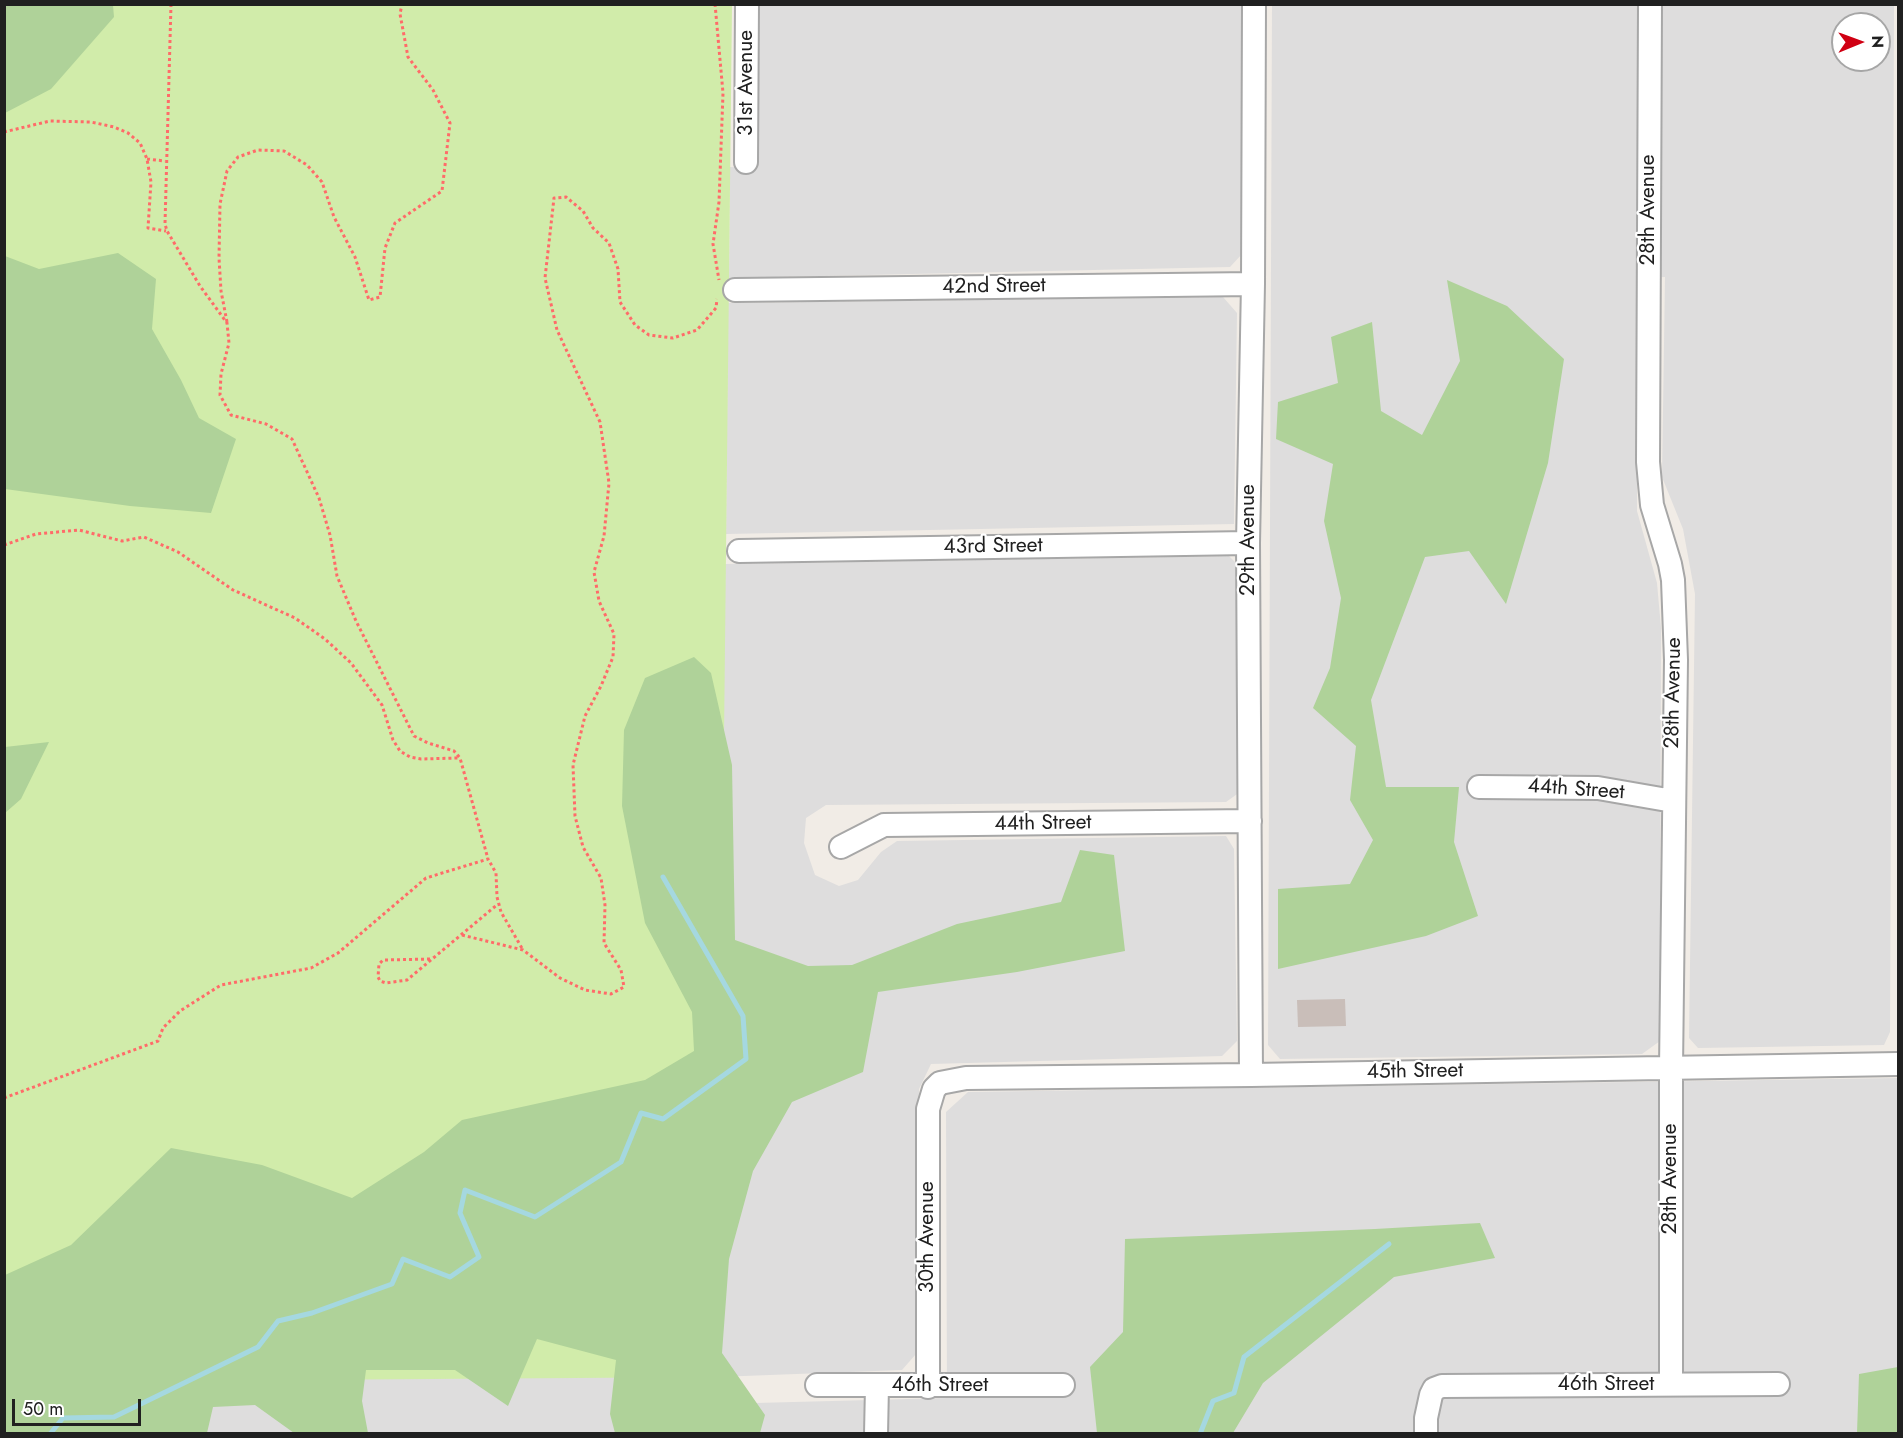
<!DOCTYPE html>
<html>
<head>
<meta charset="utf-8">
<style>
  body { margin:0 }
  #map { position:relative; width:1903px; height:1438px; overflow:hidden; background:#f1ece6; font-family:Jost,sans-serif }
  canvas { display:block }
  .frame { position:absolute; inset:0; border:6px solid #202020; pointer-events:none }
  .north { position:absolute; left:1831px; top:12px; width:60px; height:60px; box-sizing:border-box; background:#fff; border:2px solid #a6a6a6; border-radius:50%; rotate:89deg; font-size:16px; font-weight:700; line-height:24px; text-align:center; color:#202020 }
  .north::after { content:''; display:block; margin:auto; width:21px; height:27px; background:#d00013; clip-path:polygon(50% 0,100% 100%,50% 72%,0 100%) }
  .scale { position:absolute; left:12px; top:1399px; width:129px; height:27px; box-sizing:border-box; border:3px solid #202020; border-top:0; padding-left:8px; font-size:18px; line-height:21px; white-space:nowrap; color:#202020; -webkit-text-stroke:4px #fff; paint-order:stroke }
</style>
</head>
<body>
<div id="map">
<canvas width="1903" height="1438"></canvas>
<div class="frame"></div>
<div class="north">N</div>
<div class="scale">50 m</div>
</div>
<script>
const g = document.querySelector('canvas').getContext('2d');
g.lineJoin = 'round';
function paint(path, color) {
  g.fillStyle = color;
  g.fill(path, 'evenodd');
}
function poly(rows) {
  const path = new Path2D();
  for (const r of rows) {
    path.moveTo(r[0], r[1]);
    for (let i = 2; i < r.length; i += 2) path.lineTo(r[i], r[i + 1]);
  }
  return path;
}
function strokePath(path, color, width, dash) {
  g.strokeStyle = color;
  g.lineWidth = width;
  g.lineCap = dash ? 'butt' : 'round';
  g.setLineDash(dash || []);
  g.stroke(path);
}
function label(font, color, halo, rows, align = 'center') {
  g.font = font + ' Jost,sans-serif';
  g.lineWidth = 4.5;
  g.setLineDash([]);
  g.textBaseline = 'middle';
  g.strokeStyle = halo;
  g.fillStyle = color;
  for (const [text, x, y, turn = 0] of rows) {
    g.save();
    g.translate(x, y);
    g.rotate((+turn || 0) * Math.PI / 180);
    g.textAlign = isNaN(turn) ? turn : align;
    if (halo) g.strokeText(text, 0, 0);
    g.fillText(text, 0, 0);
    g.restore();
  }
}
paint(poly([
  [758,5,1242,5,1242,254,1230,267,729,278,730,167,757,168],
  [1272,5,1894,5,1890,1032,1884,1045,1698,1048,1689,1038,1695,594,1683,529,1662,477,1665,277,1637,278,1637,511,1657,583,1661,628,1660,1041,1642,1054,1280,1059,1268,1045],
  [1843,24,1879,24,1879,60,1843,60],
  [1223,297,1237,313,1234,524,726,534,728,303],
  [1229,556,1236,563,1240,792,1226,802,826,805,806,818,804,843,815,875,839,886,858,880,881,852,897,841,1226,836,1234,849,1237,1041,1222,1056,931,1064,919,1089,916,1354,902,1370,717,1377,717,1404,947,1398,946,1112,968,1092,1898,1078,1898,1433,5,1434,4,1382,717,1376,725,564]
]), '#dedddd');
paint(poly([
  [4,5,732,5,717,1377,5,1382]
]), '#d1ecaa');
paint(poly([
  [5,4,113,5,114,17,51,89,5,113],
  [118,253,156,279,152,329,181,380,199,418,236,439,211,513,130,506,5,489,5,256,39,269],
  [1447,280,1507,306,1564,359,1548,463,1506,604,1469,551,1425,557,1371,700,1386,787,1459,787,1454,842,1478,916,1426,936,1278,969,1278,889,1350,884,1373,840,1350,800,1356,746,1313,708,1330,668,1341,598,1324,521,1333,464,1276,439,1278,402,1338,383,1331,337,1372,322,1381,411,1422,435,1460,361],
  [694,657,711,673,732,765,735,940,808,966,852,965,957,924,1061,902,1080,850,1114,855,1125,951,1017,972,878,992,863,1072,792,1102,753,1171,729,1259,722,1353,765,1415,760,1433,615,1433,610,1414,616,1360,537,1339,508,1406,455,1370,366,1370,362,1401,368,1433,294,1433,255,1405,213,1407,207,1433,5,1433,5,1275,71,1245,171,1148,262,1165,352,1198,424,1152,462,1120,645,1080,694,1051,692,1012,645,923,622,806,624,730,645,678],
  [49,742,21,799,5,813,5,747],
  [1480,1223,1495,1258,1394,1277,1263,1383,1233,1433,1097,1433,1090,1367,1123,1332,1125,1239,1375,1229],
  [1898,1367,1898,1433,1857,1433,1859,1374]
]), '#afd299');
strokePath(poly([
  [50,1434,63,1418,114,1417,258,1347,278,1321,312,1313,392,1284,403,1259,450,1277,479,1257,460,1213,465,1190,535,1217,621,1162,641,1113,663,1119,746,1059,743,1016,663,877],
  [1200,1434,1213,1401,1234,1393,1244,1357,1389,1244]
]), '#a5d8e0', 5);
paint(poly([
  [1345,999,1346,1026,1298,1027,1297,1000]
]), '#c9beb9');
const minor = poly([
  [1650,4,1648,462,1652,505,1670,564,1673,580,1676,660,1671,1068,1671,1384],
  [746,162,747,4],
  [735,290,1253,284],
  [739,551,1248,543],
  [1479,787,1598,788,1673,801],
  [841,847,884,825,1250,821],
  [1251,1075,1248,543,1253,284,1254,4],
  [817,1385,1063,1385],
  [928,1387,928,1109,934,1089,940,1083,966,1078,1251,1075,1898,1064],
  [876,1434,877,1386],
  [1426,1434,1426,1418,1431,1395,1434,1389,1442,1386,1778,1384]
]);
strokePath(minor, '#a7a7a7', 26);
strokePath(poly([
  [171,4,165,224,167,231,200,286,227,323,229,343,221,374,220,395,231,415,266,424,292,439,319,498,330,535,337,576,356,621,414,736,428,743,454,751,460,758,488,859],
  [715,4,723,93,719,202,713,244,719,280],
  [4,132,50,121,91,122,114,127,128,133,140,143,147,159,151,182,148,228,166,231],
  [147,159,165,161],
  [227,322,221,291,219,258,220,204,227,171,238,157,258,150,284,151,307,165,322,182,334,217,355,257,369,300,380,297,385,248,395,223,442,191,450,123,433,90,408,57,400,14,402,4],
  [4,545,36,534,79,530,122,541,144,537,178,552,233,590,295,618,325,639,351,663,382,705,393,740,400,751,410,757,421,759,459,758],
  [462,935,523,950,560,978,585,990,611,994,624,987,621,970,604,943,605,905,601,878,583,847,575,816,573,765,585,716,601,686,613,657,614,634,599,601,594,572,604,536,609,483,600,422,557,330,545,278,554,198,566,197,583,211,593,228,609,243,618,269,620,302,635,325,649,335,673,338,697,330,716,308,717,299],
  [430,959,383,960,379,964,378,977,380,981,386,983,407,980,498,904],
  [4,1098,158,1041,163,1028,180,1011,221,985,311,968,338,953,426,878,488,859,496,873,497,897,501,912,523,950]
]), '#ff6b69', 3, [3, 3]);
strokePath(minor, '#fff', 22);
label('21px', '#202020', '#fff', [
  ["31st Avenue",747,83,-90],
  ["28th Avenue",1649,210,-90],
  ["42nd Street",994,287,-1],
  ["29th Avenue",1249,540,-90],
  ["43rd Street",993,547,-1],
  ["28th Avenue",1674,693,-89],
  ["44th Street",1576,790,4],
  ["44th Street",1043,824,-1],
  ["45th Street",1415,1072,-1],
  ["28th Avenue",1671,1179,-90],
  ["30th Avenue",928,1237,-90],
  ["46th Street",1606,1385],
  ["46th Street",940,1386]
]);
</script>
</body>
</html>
